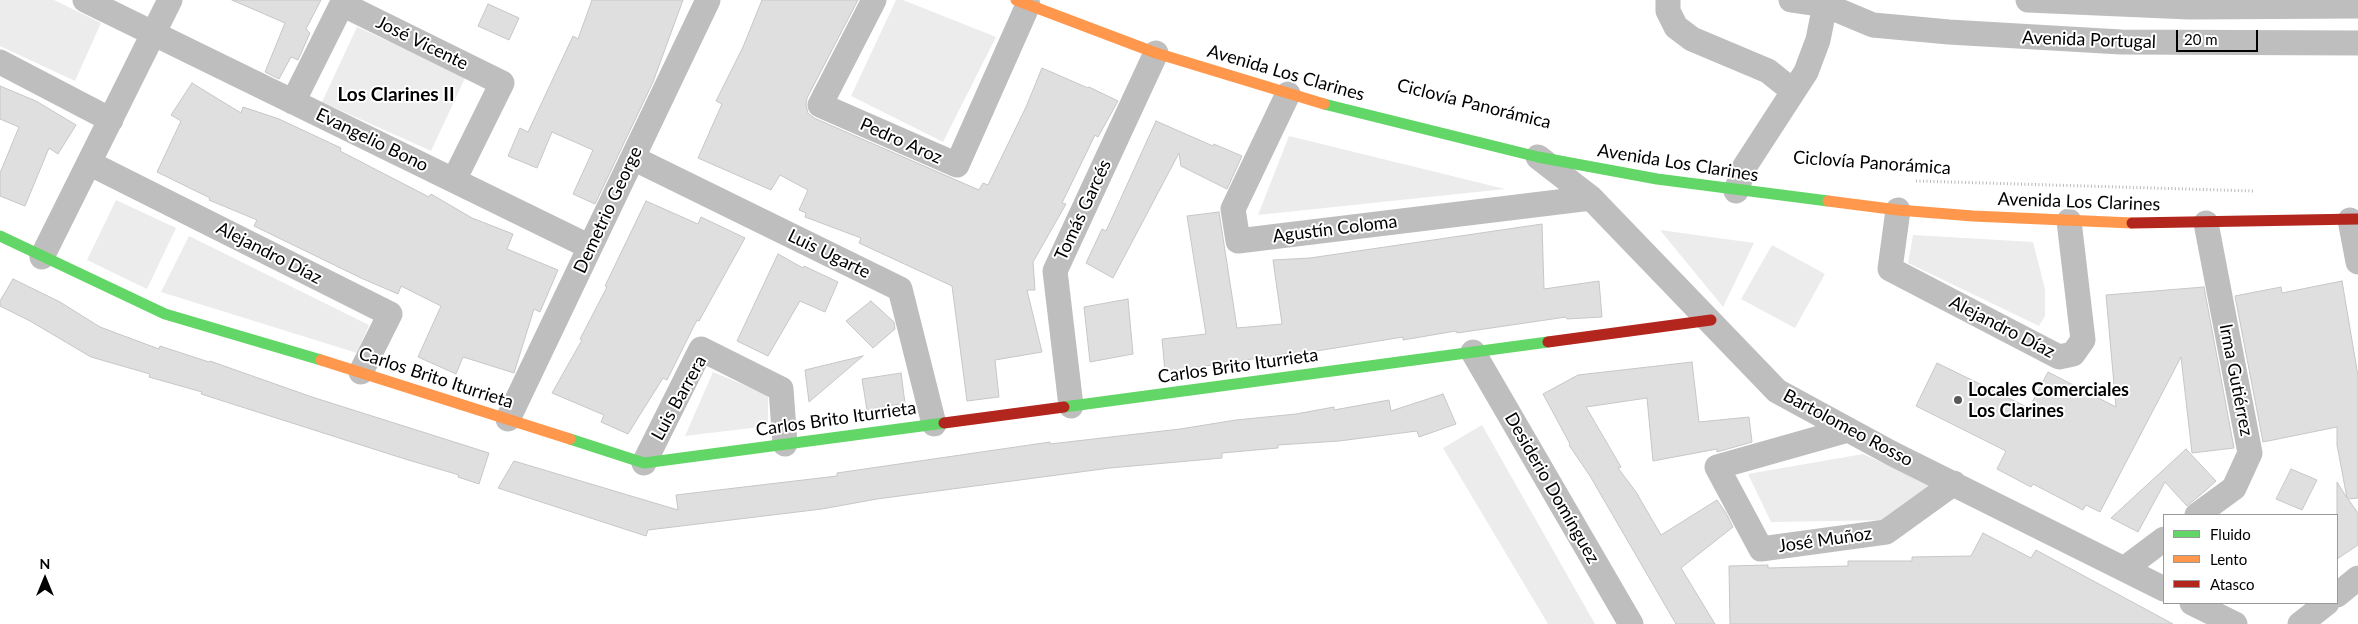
<!DOCTYPE html>
<html>
<head>
<meta charset="utf-8">
<style>
  body { margin:0 }
  #map { position:relative; width:2358px; height:624px; overflow:hidden; background:#fff; font-family:Lato,sans-serif }
  canvas { display:block }
  .legend { position:absolute; left:2163px; top:514px; width:175px; height:90px; box-sizing:border-box; background:#fff; border:1px solid #999; margin:0; padding:6px 9px; list-style:none; font-size:15px; color:#000 }
  .legend li { display:flex; align-items:center; gap:10px; height:25px }
  .legend b { width:25px; border:1px solid #999 }
  .north { position:absolute; left:20px; top:554px; width:50px; height:50px; -webkit-text-stroke:4px #fff; paint-order:stroke; rotate:0deg; font-size:14px; font-weight:700; line-height:20px; text-align:center; color:#000 }
  .north::after { content:''; display:block; margin:auto; width:18px; height:22px; background:#000; clip-path:polygon(50% 0,100% 100%,50% 72%,0 100%) }
  .scale { position:absolute; left:2176px; top:30px; width:82px; height:22px; box-sizing:border-box; border:2px solid #000; border-top:0; padding-left:6px; font-size:15px; line-height:18px; white-space:nowrap; color:#000; -webkit-text-stroke:4px #fff; paint-order:stroke }
</style>
</head>
<body>
<div id="map">
<canvas width="2358" height="624"></canvas>
<ul class="legend">
<li><b style="height:6px;background:#63d668"></b>Fluido</li>
<li><b style="height:6px;background:#ff974d"></b>Lento</li>
<li><b style="height:6px;background:#b3261e"></b>Atasco</li>
</ul>
<div class="north">N</div>
<div class="scale">20 m</div>
</div>
<script>
const g = document.querySelector('canvas').getContext('2d');
g.lineJoin = 'round';
function paint(path, color) {
  g.fillStyle = color;
  g.fill(path, 'evenodd');
}
function poly(rows) {
  const path = new Path2D();
  for (const r of rows) {
    path.moveTo(r[0], r[1]);
    for (let i = 2; i < r.length; i += 2) path.lineTo(r[i], r[i + 1]);
  }
  return path;
}
function strokePath(path, color, width, dash) {
  g.strokeStyle = color;
  g.lineWidth = width;
  g.lineCap = dash ? 'butt' : 'round';
  g.setLineDash(dash || []);
  g.stroke(path);
}
function label(font, color, halo, rows, align = 'center') {
  g.font = font + ' Lato,sans-serif';
  g.lineWidth = 4;
  g.setLineDash([]);
  g.textBaseline = 'middle';
  g.strokeStyle = halo;
  g.fillStyle = color;
  for (const [text, x, y, turn = 0] of rows) {
    g.save();
    g.translate(x, y);
    g.rotate((+turn || 0) * Math.PI / 180);
    g.textAlign = isNaN(turn) ? turn : align;
    if (halo) g.strokeText(text, 0, 0);
    g.fillText(text, 0, 0);
    g.restore();
  }
}
paint(poly([
  [0,0,54,0,101,23,75,81,0,46],
  [896,0,903,0,996,37,943,142,851,96],
  [357,27,466,76,431,151,322,102],
  [1289,136,1505,189,1258,215],
  [116,200,176,228,147,289,87,260],
  [1660,230,1754,243,1723,307],
  [1913,235,2033,242,2045,289,2045,316,2039,326,1908,263],
  [189,236,369,325,357,353,161,292],
  [1772,245,1825,274,1795,328,1741,299],
  [713,372,768,395,768,426,685,436],
  [1482,425,1595,624,1548,624,1443,448],
  [1863,454,1933,486,1893,520,1771,522,1748,474]
]), '#ececec');
const building = poly([
  [232,0,321,0,306,29,310,33,298,60,291,57,279,79,265,72,285,23,232,0],
  [592,0,683,0,653,82,595,204,573,194,593,150,552,132,537,168,508,156,520,128,528,132,573,36,578,39,592,0],
  [762,0,858,0,807,98,806,105,808,113,814,118,979,190,983,183,988,185,1026,107,1042,68,1088,88,1089,87,1118,101,1098,137,1095,135,1062,203,1066,204,1033,262,1035,290,1027,290,1042,352,995,360,999,397,967,401,952,286,859,243,861,238,805,217,806,213,799,210,808,190,780,175,771,190,698,158,722,104,716,101,743,47,762,0],
  [488,4,519,18,509,40,478,26,488,4],
  [192,83,241,113,243,107,279,119,341,148,340,151,429,197,431,194,472,218,513,234,507,249,558,270,540,312,534,309,514,373,463,357,456,374,418,357,441,306,401,286,398,294,361,278,254,226,257,220,209,200,210,198,157,172,181,121,171,115,192,83],
  [0,86,36,101,76,125,58,154,49,148,25,206,0,196,0,173,19,127,0,119,0,86],
  [1156,121,1213,146,1214,144,1242,156,1227,189,1181,166,1179,153,1113,278,1086,263,1102,229,1106,231,1156,121],
  [646,201,698,224,701,217,745,238,699,321,697,320,667,380,663,378,628,434,601,422,604,415,552,393,582,340,580,339,607,287,605,286,646,201],
  [1219,212,1237,328,1282,324,1273,260,1310,258,1542,224,1544,289,1599,281,1602,317,1567,319,1566,317,1457,333,1456,331,1403,340,1403,337,1292,355,1292,353,1165,372,1162,339,1206,334,1187,216,1219,212],
  [778,254,803,268,804,266,838,282,825,312,800,301,768,356,737,341,778,254],
  [13,279,60,302,100,327,159,349,160,346,209,362,210,361,312,397,489,453,479,484,458,477,459,475,405,459,201,394,202,392,149,377,150,374,91,357,30,321,0,306,0,301,13,279],
  [2342,281,2358,376,2358,498,2348,499,2358,513,2358,545,2337,559,2337,482,2347,498,2337,445,2337,427,2263,442,2235,296,2281,287,2282,293,2342,281],
  [2204,287,2234,448,2192,453,2181,357,2100,512,2086,505,2083,510,2033,484,2031,487,1997,469,2006,451,1916,406,1937,363,2029,408,2048,372,2116,407,2106,295,2204,287],
  [1128,299,1133,354,1090,362,1084,307,1128,299],
  [871,301,894,322,895,329,873,348,846,321,871,301],
  [863,356,809,402,805,370,863,356],
  [1692,362,1699,422,1749,417,1752,442,1717,452,1717,449,1653,461,1647,398,1586,407,1621,467,1618,468,1636,492,1661,535,1717,500,1726,513,1733,527,1681,568,1715,624,1676,624,1590,476,1569,445,1570,444,1543,394,1578,375,1692,362],
  [901,373,905,403,867,410,862,379,901,373],
  [1443,394,1456,424,1419,437,1417,431,1339,441,1278,445,1278,448,1222,453,1222,458,1110,468,877,499,822,509,648,530,646,536,498,488,514,461,678,510,676,495,837,476,837,473,1050,442,1050,444,1180,429,1236,420,1296,414,1334,407,1334,410,1389,400,1391,411,1443,394],
  [2186,449,2216,481,2205,491,2187,506,2165,482,2138,532,2111,518,2186,449],
  [2291,469,2317,480,2302,510,2276,499,2291,469],
  [1983,533,2031,558,2036,550,2173,624,1730,624,1729,566,1768,565,1768,568,1848,566,1848,561,1912,561,1912,557,1971,556,1983,533]
]);
paint(building, '#dfdfdf');
strokePath(building, '#c7c7c7', 1);
strokePath(poly([
  [1916,181,2254,191]
]), '#b9b9b9', 3, [1, 2.5]);
strokePath(poly([
  [85,0,590,247],
  [874,0,820,105,957,165,1028,5],
  [1668,0,1668,11,1676,27,1692,39,1768,71,1793,91],
  [1791,0,1825,5,1873,25,1949,32,2121,42,2358,43],
  [2028,0,2189,7,2358,6],
  [0,62,111,120],
  [1288,94,1233,209,1238,241,1591,198],
  [293,102,342,4,502,83,454,180],
  [1538,157,1591,198,1777,391,1891,453,2164,589],
  [633,158,900,289,934,424],
  [89,163,390,314,361,372],
  [1736,191,1745,166,1806,72,1818,40,1825,5],
  [1898,210,1890,269,2059,357,2073,354,2083,340,2069,221],
  [2350,220,2358,262],
  [42,257,170,0],
  [1473,352,1631,624],
  [1071,406,1055,271,1156,53],
  [508,419,708,0],
  [1848,430,1717,467,1761,549,1886,532,1954,483],
  [644,463,701,349,781,389,785,444],
  [2197,515,2234,488,2250,453,2206,223],
  [2124,569,2164,539],
  [2337,595,2358,578],
  [2192,603,2235,624],
  [2300,624,2327,603]
]), '#bebebe', 25);
strokePath(poly([
  [1324,104,1538,157,1657,179,1828,201],
  [0,236,165,314,321,360],
  [1064,407,1548,342],
  [570,439,644,463,944,423]
]), '#63d668', 11);
strokePath(poly([
  [1016,0,1156,53,1324,104],
  [1828,201,1898,210,1973,216,2132,223],
  [321,360,570,439]
]), '#ff974d', 11);
strokePath(poly([
  [2132,223,2358,219],
  [1548,342,1711,320],
  [944,423,1064,407]
]), '#b3261e', 11);
for (const [x, y, r, color] of [
  [1958,400,5,"#595959"]
]) {
  const dot = new Path2D();
  dot.arc(x, y, r, 0, 2 * Math.PI);
  g.fillStyle = color;
  g.fill(dot);
  strokePath(dot, '#fff', 2);
}
label('18px', '#000', '#fff', [
  ["Avenida Portugal",2089,40,2],
  ["José Vicente",422,43,26],
  ["Avenida Los Clarines",1286,73,16],
  ["Ciclovía Panorámica",1474,104,14],
  ["Evangelio Bono",372,140,26],
  ["Pedro Aroz",901,141,24],
  ["Avenida Los Clarines",1678,163,9],
  ["Ciclovía Panorámica",1872,163,4],
  ["Avenida Los Clarines",2079,202,2],
  ["Demetrio George",608,210,-65],
  ["Tomás Garcés",1083,210,-65],
  ["Agustín Coloma",1335,229,-7],
  ["Alejandro Díaz",269,253,27],
  ["Luis Ugarte",829,254,26],
  ["Alejandro Díaz",2002,327,27],
  ["Carlos Brito Iturrieta",1238,366,-8],
  ["Carlos Brito Iturrieta",436,378,18],
  ["Irma Gutiérrez",2236,380,79],
  ["Luis Barrera",679,398,-61],
  ["Carlos Brito Iturrieta",836,419,-8],
  ["Bartolomeo Rosso",1848,428,28],
  ["Desiderio Domínguez",1552,488,60],
  ["José Muñoz",1825,540,-8]
]);
label('bold 18px', '#000', '#fff', [
  ["Locales Comerciales",1968,390],
  ["Los Clarines",1968,411]
], 'left');
label('bold 19px', '#000', '#fff', [
  ["Los Clarines II",396,95]
]);
</script>
</body>
</html>
